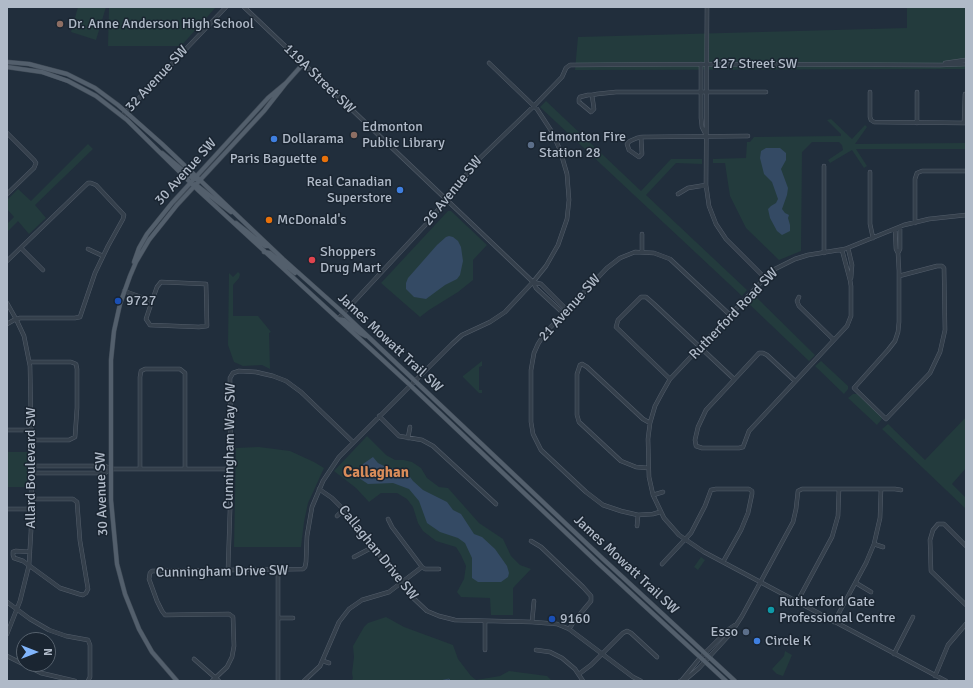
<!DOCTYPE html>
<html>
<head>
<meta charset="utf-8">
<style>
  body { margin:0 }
  #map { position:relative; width:973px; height:688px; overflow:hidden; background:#212e3c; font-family:Signika,sans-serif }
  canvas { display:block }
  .frame { position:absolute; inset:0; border:8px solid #b0bac8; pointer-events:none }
  .north { position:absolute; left:16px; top:632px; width:40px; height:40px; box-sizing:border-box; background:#1a2531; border:1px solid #56616d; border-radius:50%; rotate:90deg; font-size:11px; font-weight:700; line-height:16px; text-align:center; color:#b0bac8 }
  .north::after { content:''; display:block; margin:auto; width:14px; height:18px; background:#81b5fc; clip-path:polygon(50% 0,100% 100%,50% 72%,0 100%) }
</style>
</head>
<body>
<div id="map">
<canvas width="973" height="688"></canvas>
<div class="frame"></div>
<div class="north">N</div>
</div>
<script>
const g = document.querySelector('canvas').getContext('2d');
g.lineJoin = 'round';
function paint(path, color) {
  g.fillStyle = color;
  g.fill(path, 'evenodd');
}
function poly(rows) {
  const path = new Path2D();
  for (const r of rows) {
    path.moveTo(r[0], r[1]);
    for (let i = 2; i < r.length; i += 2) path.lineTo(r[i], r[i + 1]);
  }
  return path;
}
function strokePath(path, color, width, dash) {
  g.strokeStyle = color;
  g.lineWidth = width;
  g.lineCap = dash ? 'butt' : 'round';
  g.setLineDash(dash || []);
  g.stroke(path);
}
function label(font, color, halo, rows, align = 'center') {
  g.font = font + ' Signika,sans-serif';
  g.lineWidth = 3;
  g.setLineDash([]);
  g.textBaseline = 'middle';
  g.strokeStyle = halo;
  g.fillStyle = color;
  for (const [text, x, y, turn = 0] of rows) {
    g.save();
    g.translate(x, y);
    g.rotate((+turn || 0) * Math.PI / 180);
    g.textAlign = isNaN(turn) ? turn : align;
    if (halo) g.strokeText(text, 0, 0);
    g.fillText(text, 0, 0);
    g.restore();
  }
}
paint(poly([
  [78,7,106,7,96,40,71,32],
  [109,7,216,7,181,46,108,46],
  [907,7,966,7,966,69,575,70,578,37,907,28],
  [546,101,641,191,671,159,702,159,702,164,676,163,646,195,747,290,742,296,540,107],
  [831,119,852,139,865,125,867,127,855,144,966,143,966,149,856,149,867,166,864,168,852,150,830,163,828,160,843,150,842,145,839,142,812,142,802,152,801,251,779,260,746,228,730,196,725,163,713,163,713,159,746,158,747,142,750,142,754,137,841,136,841,134,827,120],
  [88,144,93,149,35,205,46,218,29,234,18,221,7,232,7,224,14,217,7,209,7,200,18,189,31,201],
  [448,211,451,211,487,245,473,260,473,280,458,292,429,310,420,317,381,283],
  [238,272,240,274,239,278,233,285,233,316,258,316,271,332,269,333,270,369,262,365,243,366,234,362,228,345,229,273,233,277],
  [755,296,815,355,809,361,748,303],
  [482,361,482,366,479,367,479,390,482,390,482,393,479,393,463,377,463,376],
  [821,361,848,386,848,389,844,394,815,366],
  [853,394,857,394,880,415,882,419,877,425,848,398],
  [966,417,966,468,952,484,966,498,966,509,882,429,888,424,925,460],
  [367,436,386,455,395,460,404,460,412,462,421,468,427,478,439,487,448,488,479,523,503,539,511,556,520,565,531,569,513,588,513,615,491,615,490,598,461,597,457,592,464,579,466,566,461,555,456,547,436,541,423,531,418,523,413,507,407,499,397,493,381,493,369,502,356,488,334,471],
  [259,447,290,451,314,462,324,468,308,503,304,522,301,547,234,547,236,448],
  [7,452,27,452,27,487,7,487],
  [701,557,705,560,698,570,694,567],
  [386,617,404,627,453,645,458,659,471,676,476,680,500,676,509,671,547,676,552,681,349,681,353,679,352,673,354,657,353,646,364,627,368,623],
  [785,651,792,655,783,676,777,674,772,669,784,656]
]), '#233b3d');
paint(poly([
  [766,148,780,148,786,153,786,160,781,169,788,188,787,195,782,209,785,213,789,215,788,218,790,225,790,231,782,235,777,231,770,218,768,209,771,206,776,203,778,199,772,182,764,174,760,158,761,151],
  [449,236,453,237,458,241,461,247,463,261,460,275,457,279,445,285,426,299,414,297,406,289,406,283,408,278,437,245,446,237],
  [373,457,378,463,388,468,398,468,407,473,413,481,423,490,447,502,453,510,461,514,474,534,482,537,495,549,507,566,509,573,508,577,501,582,478,582,472,578,472,558,465,543,458,538,440,532,427,523,419,501,409,489,393,483,368,484,359,478,360,470,363,464]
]), '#344a64');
strokePath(poly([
  [440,681,449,679,451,681]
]), '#344a64', 1);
const minor = poly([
  [244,7,533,282,536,288,564,314],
  [707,7,706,185,709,206,716,224,726,239,765,278],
  [945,63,966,60],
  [701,64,701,118,702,127,706,135],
  [870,92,870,117,871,120,874,122,966,123],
  [917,92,917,123],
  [592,95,594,109,591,112,579,102,579,99,580,97,588,95,592,95,597,94,616,92,766,92],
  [122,116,226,7],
  [964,123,965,94],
  [7,133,34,160,36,163,34,168,7,194],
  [641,137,642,154,639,157,629,150,627,144,630,141,637,138,643,137,748,136],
  [824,166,824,253],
  [870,172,870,224,873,238],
  [678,194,688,188,706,185],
  [915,223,915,179,917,173,922,171,966,171],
  [895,229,896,249,898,253,899,271,899,322,898,332,895,341,888,350,854,388,886,419,930,373,940,352,945,330,944,268,942,266,937,266,899,276],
  [21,248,43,270],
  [848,248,852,265,851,278],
  [88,249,103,256],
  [642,252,642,234],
  [898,253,900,249,900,227],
  [7,261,88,183,91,183,96,185,124,215,123,219,108,246,95,273,80,317,75,318,20,318,14,320,7,324],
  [533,282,541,284,567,310],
  [124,291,152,301,146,319,150,325,199,327,207,326,206,284,161,282,157,287,152,301],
  [799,297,797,301,799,306,834,340],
  [7,303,16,319,24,336,30,366,32,477,31,531,29,565,20,601,7,634],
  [338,319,429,221,479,159,534,106,562,77,566,68,570,65,707,64,940,65,966,64],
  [30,362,71,362,76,364,77,369,77,408,75,437,69,440,31,440],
  [670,379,616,327,618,320,641,297,646,297,654,304,734,379],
  [795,381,767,355,763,353,759,353,706,410,698,427,695,440,696,446,702,448,739,448,743,447,749,431,847,326,851,316,851,286,850,280,842,250],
  [379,416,399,436,422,440,433,446,496,504],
  [7,430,31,430],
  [408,438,410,427],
  [31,466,105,466,111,469],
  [648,468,636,467,621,461,579,422,577,415,577,374,580,365,582,364,587,367,643,419,650,423],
  [111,469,230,469],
  [140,469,140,377,141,371,145,369,180,369,185,373,185,469],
  [32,473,105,473,111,469],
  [319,489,332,498,348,514,410,595,427,611,439,616,455,620,532,622,557,624,569,629,633,677,641,681],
  [653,495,663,492],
  [7,509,31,509],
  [660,512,653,514,638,515,621,511,603,505,586,492,541,450,533,434,531,422,531,370,534,353,538,344,545,333,607,268,620,258,635,252,654,253,670,259,730,315],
  [337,516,344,509],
  [388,519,392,527,422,567,425,569,439,569],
  [637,526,638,515],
  [531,541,541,547,583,587,591,596,591,601,575,620,569,629],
  [874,544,883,547],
  [966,546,944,524,938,524,933,530,930,540,931,571,966,605],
  [30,552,16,551,13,552,13,555,14,558,23,561,60,588,79,594,83,595,86,593,88,589,80,541,77,502,73,499,31,499],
  [354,557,373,547],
  [662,564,691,533,705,506,711,490,716,489,749,489,752,491,752,494,748,513,741,530,723,562],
  [228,570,231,481,230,381,230,378,233,373,239,371,256,372,273,376,286,381,301,392,353,442],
  [278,570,278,681],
  [856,583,871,592],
  [7,602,30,619,49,630,66,636,88,640,90,645,90,677,88,681],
  [797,602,832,537,838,516,839,489],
  [278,618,293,618],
  [532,622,534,601],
  [834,622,866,563,874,544,880,518,881,489],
  [485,650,485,621],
  [536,650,550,652,562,658,575,669,583,681],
  [894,654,913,617],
  [7,656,41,673,75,681],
  [194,659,219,681],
  [323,661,329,663],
  [579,674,591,665,623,633,627,631,631,633,657,657],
  [935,676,948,645,966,624],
  [682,680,700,658,729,629,735,625],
  [212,681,227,667,232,657,234,646,233,617,229,614,165,615,162,611,157,601,149,579,150,573,152,571,157,571,303,569,305,567,306,562,307,536,312,507,323,481,339,457,452,344,462,335,490,322,505,312,533,282,546,266,558,245,567,219,569,200,567,174,560,150,552,132,537,109,489,63],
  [304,681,320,666,339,622,349,609,362,600,389,592,422,567],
  [680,681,685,680,699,668,731,633,742,616,793,522,796,509,798,491,802,489,895,489,901,490],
  [946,681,704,552,679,535,664,518,653,495,649,477,648,439,650,423,655,406,662,393,670,379,765,278,775,269,795,259,808,255,845,249,904,225,929,219,966,215]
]);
const major = poly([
  [7,62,29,64,67,74,95,88,118,105,162,144,283,259,339,309,602,558,735,681],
  [7,67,42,72,68,81,96,96,127,120,199,191,410,385,598,563,726,681],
  [162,153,191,177,198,180],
  [195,184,231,212],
  [236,223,265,246,269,246],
  [264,252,270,253,295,273],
  [134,262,139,248,147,234,172,203,268,98,286,83,303,64],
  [338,319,344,320,360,333,366,336],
  [177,681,152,652,139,629,125,594,117,564,111,500,111,360,114,331,120,304,130,276,136,262,149,240,177,205,264,111,286,83]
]);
strokePath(minor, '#535d6a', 4.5);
strokePath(major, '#3e4955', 5);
strokePath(minor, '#35404c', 3.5);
strokePath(major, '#535f6c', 4);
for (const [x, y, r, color] of [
  [60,24,4,"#8d6e63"],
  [354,135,4,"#8d6e63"],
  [274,139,4,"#3f7fe0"],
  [531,145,4,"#5c6f8a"],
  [325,159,4,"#e8710a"],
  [400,190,4,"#3f7fe0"],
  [269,220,4,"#e8710a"],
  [312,260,4,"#e0444e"],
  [118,301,4,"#1a4fb4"],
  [771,610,4,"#0f9aa8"],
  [552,619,4,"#1a4fb4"],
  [746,632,4,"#5c6f8a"],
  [757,641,4,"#3f7fe0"]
]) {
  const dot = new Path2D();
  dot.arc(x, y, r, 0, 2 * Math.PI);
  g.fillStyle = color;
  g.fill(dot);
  strokePath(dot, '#1a2531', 1.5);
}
label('14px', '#b0bac8', '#1a2531', [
  ["Dr. Anne Anderson High School",68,24],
  ["Edmonton",362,127],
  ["Public Library",362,143],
  ["Edmonton Fire",539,137],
  ["Station 28",539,153],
  ["Dollarama",282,139],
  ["Paris Baguette",317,159,"right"],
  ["Real Canadian",392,182,"right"],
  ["Superstore",392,198,"right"],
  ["McDonald's",277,220],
  ["Shoppers",320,252],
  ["Drug Mart",320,268],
  ["9727",126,301],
  ["Rutherford Gate",779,602],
  ["Professional Centre",779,618],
  ["9160",560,619],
  ["Esso",738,632,"right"],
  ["Circle K",765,641]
], 'left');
label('14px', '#b0bac8', '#1a2531', [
  ["127 Street SW",755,64],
  ["32 Avenue SW",157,79,-47],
  ["119A Street SW",319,79,44],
  ["30 Avenue SW",186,172,-48],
  ["26 Avenue SW",453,191,-51],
  ["21 Avenue SW",570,308,-48],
  ["Rutherford Road SW",734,314,-46],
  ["James Mowatt Trail SW",390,343,43],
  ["Cunningham Way SW",230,446,-89],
  ["Allard Boulevard SW",31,468,-90],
  ["30 Avenue SW",102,494,-92],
  ["Callaghan Drive SW",378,553,51],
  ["James Mowatt Trail SW",626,565,43],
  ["Cunningham Drive SW",222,572,-1]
]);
label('bold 15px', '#d98c5a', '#1a2531', [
  ["Callaghan",376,473]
]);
</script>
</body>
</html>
